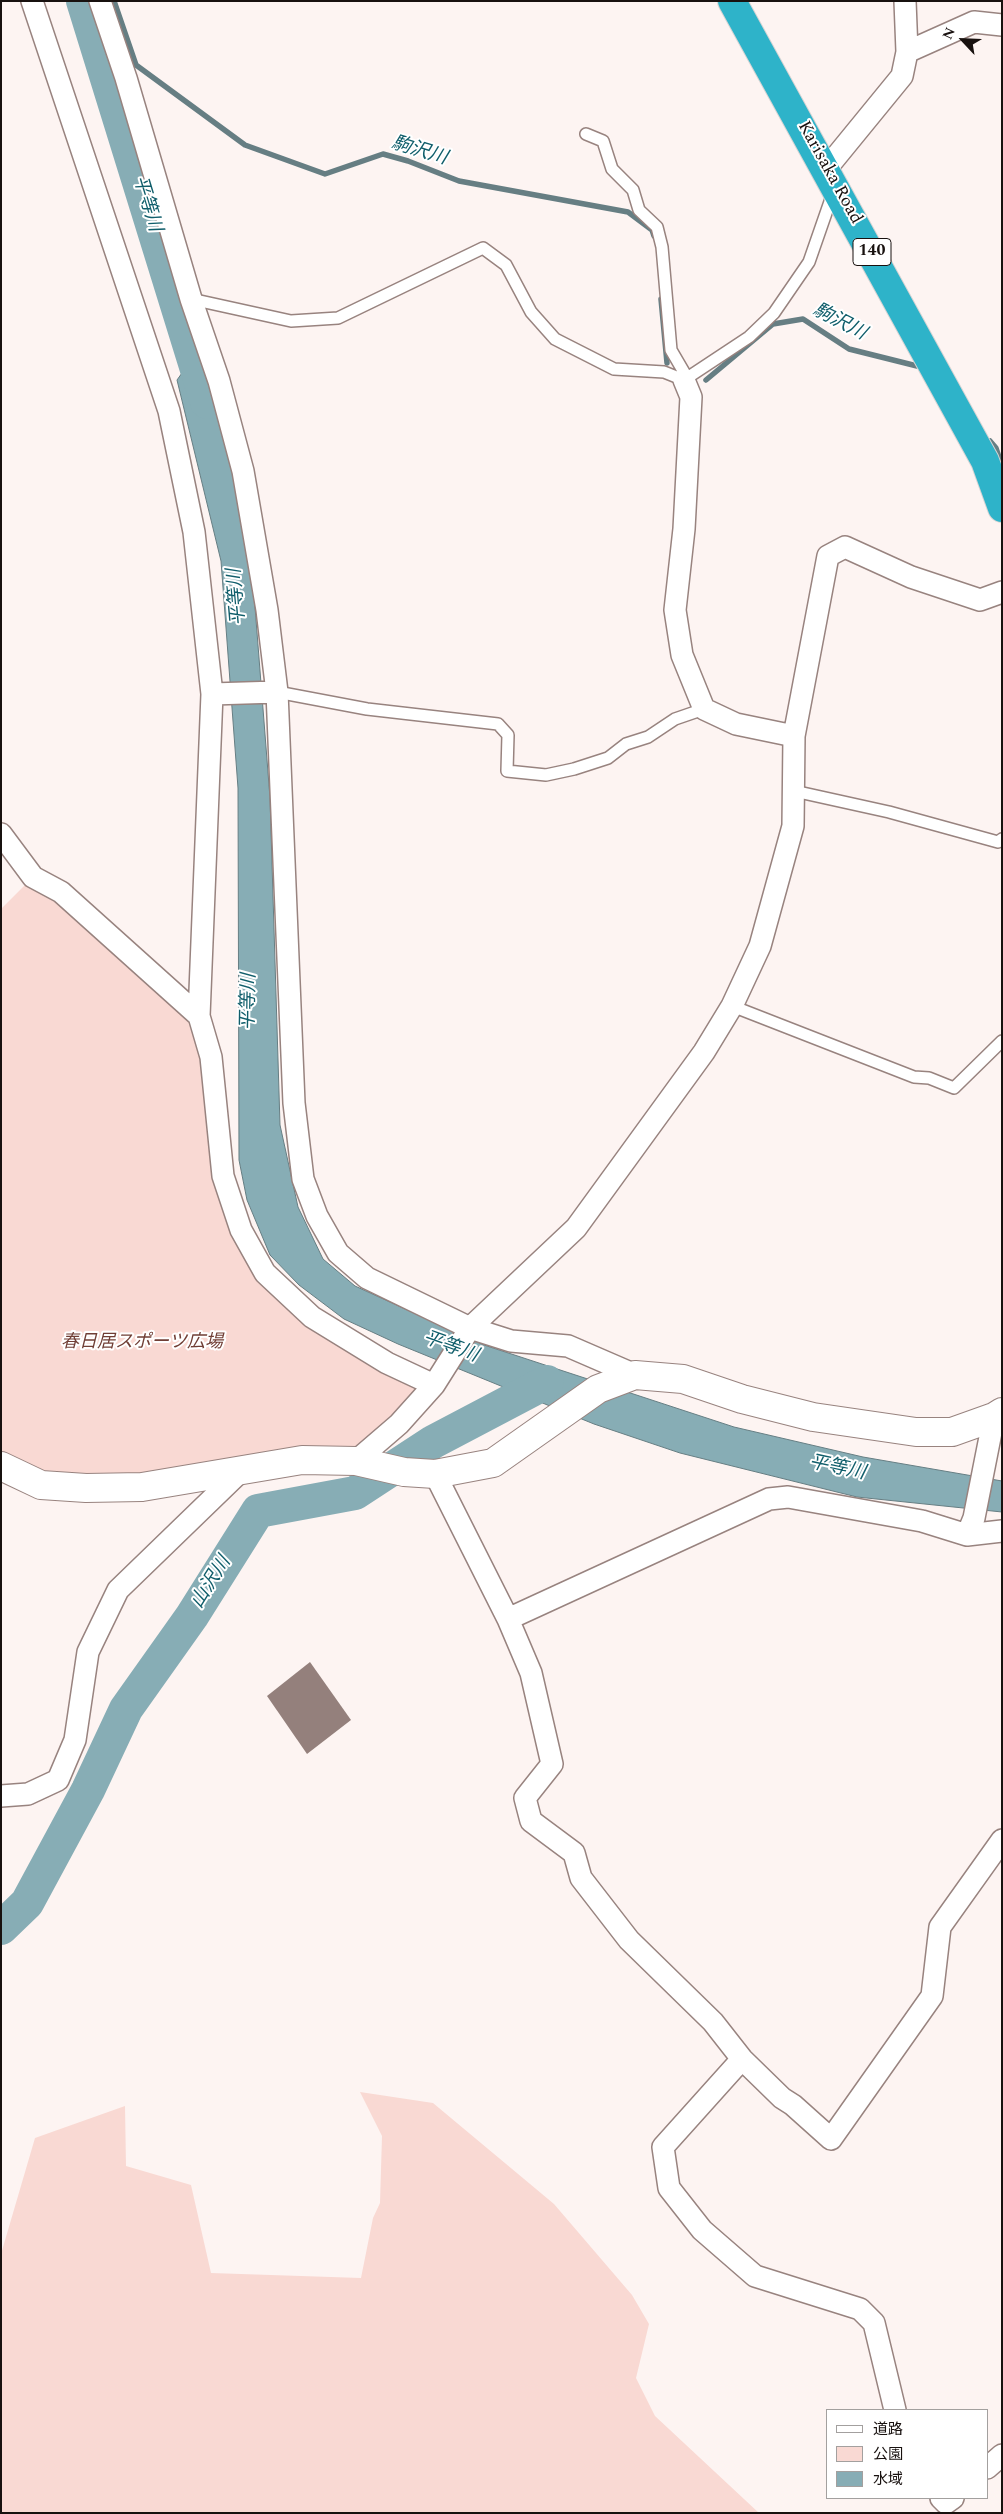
<!DOCTYPE html>
<html>
<head>
<meta charset="utf-8">
<style>
  body { margin:0 }
  #map { position:relative; width:1003px; height:2514px; overflow:hidden; background:#fdf4f2; font-family:Spectral,"Noto Sans JP",serif }
  canvas { display:block }
  .frame { position:absolute; inset:0; border:2px solid #18110f; pointer-events:none }
  .legend { position:absolute; left:826px; top:2409px; width:162px; height:90px; box-sizing:border-box; background:#fff; border:1px solid #a3a09f; margin:0; padding:6px 9px; list-style:none; font-size:15px; color:#18110f }
  .legend li { display:flex; align-items:center; gap:10px; height:25px }
  .legend b { width:25px; border:1px solid #a3a09f }
  .north { position:absolute; left:938px; top:15px; width:50px; height:50px; -webkit-text-stroke:4px #fff; paint-order:stroke; rotate:295deg; font-size:14px; font-weight:700; line-height:20px; text-align:center; color:#18110f }
  .north::after { content:''; display:block; margin:auto; width:18px; height:22px; background:#18110f; clip-path:polygon(50% 0,100% 100%,50% 72%,0 100%) }
</style>
</head>
<body>
<div id="map">
<canvas width="1003" height="2514"></canvas>
<div class="frame"></div>
<ul class="legend">
<li><b style="height:6px;background:#fff"></b>道路</li>
<li><b style="height:14px;background:#f9d9d3"></b>公園</li>
<li><b style="height:14px;background:#87adb5"></b>水域</li>
</ul>
<div class="north">N</div>
</div>
<script>
const g = document.querySelector('canvas').getContext('2d');
g.lineJoin = 'round';
function paint(path, color) {
  g.fillStyle = color;
  g.fill(path, 'evenodd');
}
function poly(rows) {
  const path = new Path2D();
  for (const r of rows) {
    path.moveTo(r[0], r[1]);
    for (let i = 2; i < r.length; i += 2) path.lineTo(r[i], r[i + 1]);
  }
  return path;
}
function strokePath(path, color, width, dash) {
  g.strokeStyle = color;
  g.lineWidth = width;
  g.lineCap = dash ? 'butt' : 'round';
  g.setLineDash(dash || []);
  g.stroke(path);
}
function label(font, color, halo, rows, align = 'center') {
  g.font = font + ' Spectral,"Noto Sans JP",serif';
  g.lineWidth = 4;
  g.setLineDash([]);
  g.textBaseline = 'middle';
  g.strokeStyle = halo;
  g.fillStyle = color;
  for (const [text, x, y, turn = 0] of rows) {
    g.save();
    g.translate(x, y);
    g.rotate((+turn || 0) * Math.PI / 180);
    g.textAlign = isNaN(turn) ? turn : align;
    if (halo) g.strokeText(text, 0, 0);
    g.fillText(text, 0, 0);
    g.restore();
  }
}
paint(poly([
  [33,877,199,1016,223,1176,265,1273,434,1385,356,1461,142,1487,1,1466,1,909],
  [360,2092,433,2103,554,2204,632,2295,649,2324,636,2378,655,2416,759,2513,1,2513,1,2254,35,2138,125,2106,126,2166,191,2185,211,2273,361,2278,373,2218,380,2203,382,2136]
]), '#f9d9d3');
const water = poly([
  [204,342,251,556,270,798,280,1125,298,1207,323,1259,355,1286,484,1345,734,1427,863,1457,1002,1481,1002,1512,857,1497,680,1453,594,1424,398,1344,344,1319,299,1285,270,1255,247,1200,239,1160,238,788,221,561,177,380,204,342]
]);
paint(water, '#87adb5');
strokePath(water, '#667e83', 1);
strokePath(poly([
  [114,1,136,65,245,145,325,174,383,154,408,161,459,181,628,212,652,230,654,236],
  [661,299,667,363],
  [706,380,773,324,803,319,849,349,917,366],
  [990,441,996,448,1002,466]
]), '#667e83', 5.5);
strokePath(poly([
  [83,1,207,402],
  [1,1928,27,1903,88,1790,126,1709,192,1616,258,1511,355,1493,433,1442,547,1382]
]), '#87adb5', 34);
paint(poly([
  [310,1662,351,1720,307,1754,267,1696]
]), '#94807c');
const lane = poly([
  [586,134,603,141,612,169,633,190,639,210,657,227,662,247,671,350,685,374,684,380],
  [191,299,291,321,338,318,483,248,506,265,531,312,555,339,614,369,664,372,684,380],
  [684,380,749,337,774,313,809,262,833,193],
  [277,692,367,709,498,724,508,735,507,771,546,775,574,769,608,758,626,744,648,737,675,719,704,709],
  [794,791,889,812,998,842,1002,839],
  [732,1006,914,1077,929,1078,954,1088,1002,1041]
]);
const street = poly([
  [32,1,169,411,194,532,212,694,199,1016],
  [100,1,126,78,191,299,219,381,243,471,267,610,277,692,294,1103,303,1179,317,1216,338,1253,367,1278,470,1328,511,1341,568,1346,635,1375],
  [907,52,974,22,1002,25],
  [826,169,902,76,907,52,905,1],
  [684,380,691,397,684,529,675,610,682,655,704,709,736,724,794,736],
  [212,694,277,692],
  [1,834,33,877,61,892,199,1016,211,1057,223,1176,241,1230,265,1273,312,1317,387,1363,434,1385],
  [356,1461,399,1424,434,1385,470,1328,576,1228,704,1052,732,1006,760,946,793,826,794,736,828,556,845,547,911,577,980,600,1002,592],
  [435,1474,508,1619,531,1673,552,1764,525,1798,531,1821,574,1853,581,1878,629,1940,713,2022,742,2059,782,2098,793,2105,831,2139,932,1996,940,1927,1002,1840],
  [967,1535,974,1518,994,1417],
  [508,1619,769,1499,788,1497,922,1521,967,1535,1002,1531],
  [1,1796,28,1794,58,1780,75,1740,88,1652,118,1590,242,1470],
  [742,2059,663,2147,669,2188,702,2230,755,2276,860,2309,874,2323,895,2410],
  [987,2468,1002,2455],
  [941,2498,946,2503,953,2498]
]);
const secondary = poly([
  [1,1466,41,1485,86,1488,142,1487,302,1460,356,1461,404,1472,435,1474,493,1463,598,1389,635,1375,683,1379,742,1399,813,1417,916,1432,952,1432,994,1417,1002,1412]
]);
const highway = poly([
  [732,1,985,461,1002,508]
]);
strokePath(lane, '#98837f', 14);
strokePath(street, '#98837f', 24);
strokePath(secondary, '#98837f', 30);
strokePath(highway, '#d5d4d4', 30);
strokePath(lane, '#fff', 11);
strokePath(street, '#fff', 21);
strokePath(secondary, '#fff', 28);
strokePath(highway, '#2eb3c9', 28);
for (const [x, y, w] of [
  [872,252,38]
]) {
  const box = new Path2D();
  box.roundRect(x - w / 2, y - 13.5, w, 27, 4);
  g.fillStyle = '#fff';
  g.fill(box);
  strokePath(box, '#18110f', 1);
}
label('bold 16px', '#18110f', null, [
  ["140",872,252]
]);
label('18px', '#18110f', '#fff', [
  ["Karisaka Road",829,173,61]
]);
label('italic 18px', '#703e35', '#fff', [
  ["春日居スポーツ広場",142,1343]
]);
label('italic 19px', '#105e6b', '#fff', [
  ["駒沢川",419,152,17],
  ["平等川",146,204,73],
  ["駒沢川",839,323,27],
  ["平等川",238,597,-95],
  ["平等川",250,1002,-89],
  ["平等川",450,1348,20],
  ["平等川",837,1469,12],
  ["山沢川",212,1583,-58]
]);
</script>
</body>
</html>
